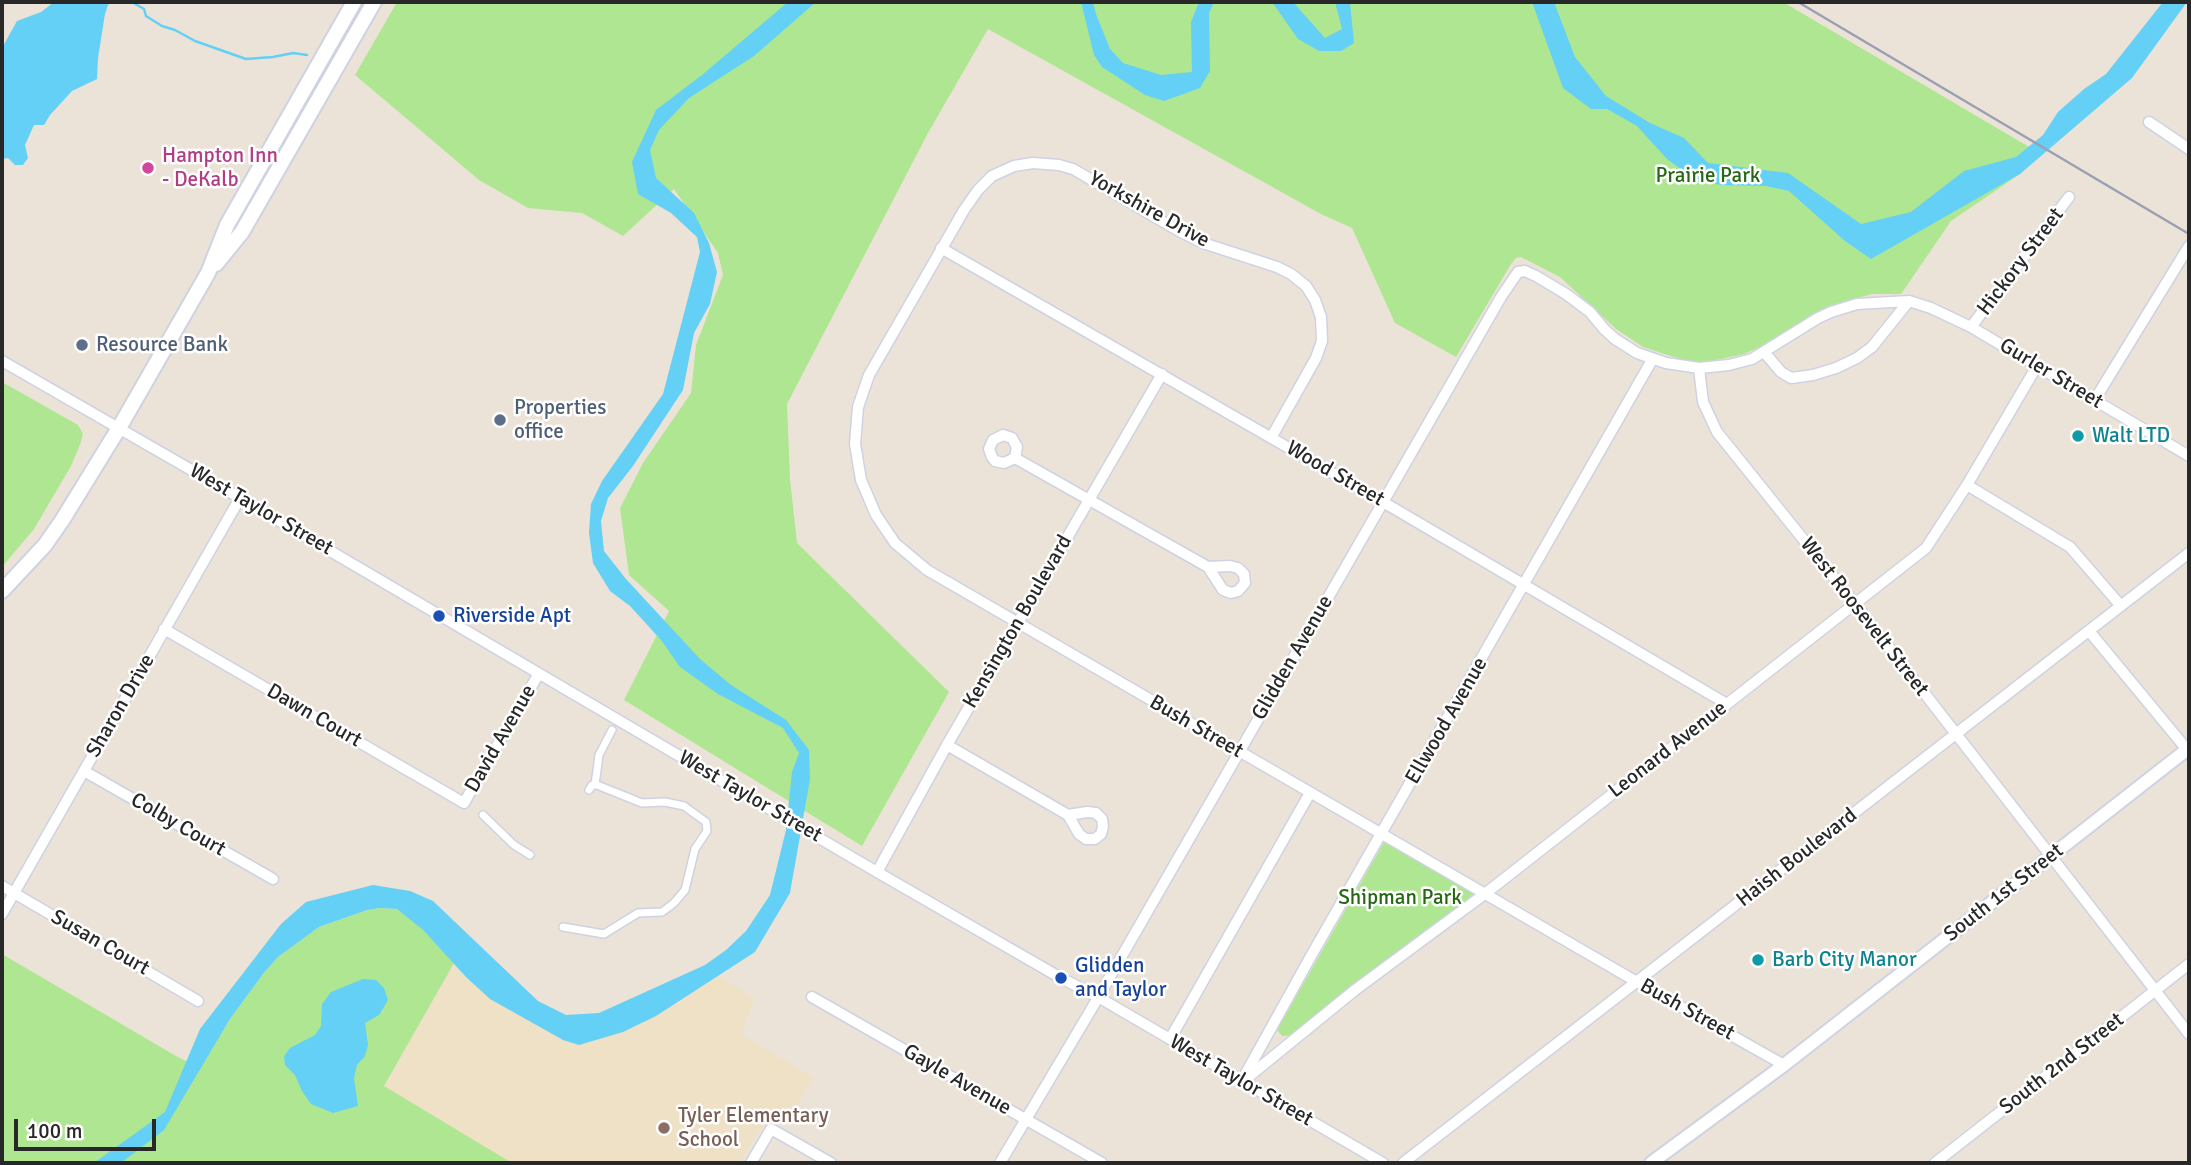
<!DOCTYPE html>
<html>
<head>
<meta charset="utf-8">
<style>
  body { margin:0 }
  #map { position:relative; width:2191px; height:1165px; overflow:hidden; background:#ece3d8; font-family:Signika,sans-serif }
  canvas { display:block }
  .frame { position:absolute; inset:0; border:4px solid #282828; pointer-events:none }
  .scale { position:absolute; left:14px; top:1119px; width:142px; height:32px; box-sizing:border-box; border:4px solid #282828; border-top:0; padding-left:9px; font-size:21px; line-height:24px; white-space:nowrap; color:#282828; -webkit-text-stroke:5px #fff; paint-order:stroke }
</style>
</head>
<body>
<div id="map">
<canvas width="2191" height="1165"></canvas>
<div class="frame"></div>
<div class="scale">100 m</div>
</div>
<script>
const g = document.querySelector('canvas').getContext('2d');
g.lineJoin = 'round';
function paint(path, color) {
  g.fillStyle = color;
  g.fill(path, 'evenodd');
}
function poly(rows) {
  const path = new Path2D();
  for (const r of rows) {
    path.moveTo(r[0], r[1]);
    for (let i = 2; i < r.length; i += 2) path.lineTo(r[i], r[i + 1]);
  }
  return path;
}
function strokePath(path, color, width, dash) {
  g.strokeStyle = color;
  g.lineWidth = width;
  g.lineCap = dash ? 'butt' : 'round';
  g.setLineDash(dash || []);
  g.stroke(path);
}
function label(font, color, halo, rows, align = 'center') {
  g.font = font + ' Signika,sans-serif';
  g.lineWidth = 5;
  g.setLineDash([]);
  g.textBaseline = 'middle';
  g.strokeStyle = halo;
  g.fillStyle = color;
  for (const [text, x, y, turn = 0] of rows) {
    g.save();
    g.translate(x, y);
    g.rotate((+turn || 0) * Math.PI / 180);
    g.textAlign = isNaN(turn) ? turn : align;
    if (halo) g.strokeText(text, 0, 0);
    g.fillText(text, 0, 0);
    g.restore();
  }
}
paint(poly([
  [454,963,490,999,579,1045,623,1032,686,998,696,989,718,976,755,998,741,1034,813,1077,787,1125,769,1120,759,1131,740,1163,512,1163,384,1086]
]), '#efe1c6');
paint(poly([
  [397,2,1783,2,2041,154,2020,174,1951,221,1901,294,1872,294,1838,303,1764,345,1744,354,1707,362,1683,360,1643,347,1616,329,1560,277,1521,257,1516,258,1511,264,1456,357,1395,323,1352,228,1321,214,988,29,928,133,787,404,790,479,797,543,949,692,862,846,624,700,669,611,629,575,620,508,643,463,691,393,696,345,723,275,718,253,674,189,623,236,582,213,528,208,479,180,355,75],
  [2,382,78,425,83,434,80,445,71,466,34,529,2,567],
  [1384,842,1475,893,1294,1035,1282,1036,1277,1030],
  [380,908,397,909,408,917,423,930,454,963,384,1086,512,1163,2,1163,2,954,176,1056,200,1068,230,1019,263,974,278,957,319,927,367,910]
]), '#afe691');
paint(poly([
  [54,2,109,2,105,14,98,58,97,79,72,91,50,115,44,125,34,125,25,145,28,158,23,165,15,165,8,158,2,159,2,48,17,21,41,12],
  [788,2,816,2,754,56,689,98,659,130,650,150,656,178,694,213,709,243,717,272,710,304,694,333,683,390,633,466,608,498,601,521,604,551,626,579,700,659,731,685,786,720,809,750,810,779,790,893,755,952,656,1016,623,1032,579,1045,563,1040,490,999,466,977,423,930,397,909,380,908,367,910,319,927,278,957,263,974,230,1019,164,1130,121,1163,94,1163,165,1112,200,1029,281,924,306,902,373,885,410,891,433,901,538,1001,566,1015,599,1013,705,965,726,950,746,931,770,895,786,830,792,772,799,753,783,728,718,694,680,667,661,640,630,606,610,591,593,563,589,533,591,504,602,481,663,394,700,252,697,237,671,213,638,194,632,162,656,110,702,75],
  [1081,2,1093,2,1096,14,1110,49,1123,63,1161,75,1192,72,1191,22,1199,2,1214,2,1209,13,1210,71,1200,88,1164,101,1145,95,1102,67,1094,55],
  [1272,2,1293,2,1325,38,1342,29,1335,2,1350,2,1354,43,1341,51,1319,51,1298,39],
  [1532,2,1554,2,1575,57,1606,96,1650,123,1684,138,1708,163,1788,173,1861,224,1911,212,1964,171,2016,157,2043,135,2058,112,2084,89,2106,74,2163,2,2187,2,2132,78,2020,174,1871,259,1845,241,1789,191,1766,186,1721,185,1693,178,1667,159,1637,126,1607,109,1591,109,1563,88],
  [363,979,376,980,384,988,388,1000,379,1015,365,1023,368,1045,365,1056,357,1065,354,1078,358,1106,333,1113,311,1104,302,1091,295,1075,285,1065,284,1056,290,1048,315,1035,321,1026,322,1004,331,992]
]), '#64d0f5');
strokePath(poly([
  [132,2,144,9,146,16,162,26,175,30,195,41,246,59,273,57,293,53,307,55]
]), '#64d0f5', 2.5);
const pedestrian = poly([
  [595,785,599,755,612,730],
  [483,815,514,845,530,855],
  [563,927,604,934,638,913,662,912,674,903,685,890,695,849,707,831,706,822,684,806,665,802,642,803,597,785,592,785,589,790]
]);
const minor = poly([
  [2149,122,2189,149],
  [941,248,1395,509,1727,704],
  [1971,327,2069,197],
  [1765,353,1781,372,1791,378,1813,375,1836,368,1857,358,1872,347,1909,301],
  [2,361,240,498,877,872,1061,978,1098,997,1383,1163],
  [1699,368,1703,402,1717,432,1856,605,2189,1034],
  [2094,401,2189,246],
  [1271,438,1316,358,1322,341,1321,317,1315,300,1306,286,1291,274,1277,267,1203,243,1179,231,1073,169,1059,165,1033,163,1014,166,992,176,978,190,964,210,869,375,858,407,855,444,861,480,876,515,895,543,927,570,1637,982,1784,1065],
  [1015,458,1004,463,995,461,992,457,989,449,993,440,1003,435,1012,438,1017,447,1015,458,1208,567,1223,590,1231,593,1238,591,1245,583,1244,574,1238,568,1230,566,1208,567],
  [1967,485,2070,547,2121,606],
  [164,629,464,803,538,675],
  [2089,631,2189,752],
  [947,745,1068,815,1079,834,1086,839,1095,839,1101,834,1103,827,1102,819,1096,813,1087,812,1068,815],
  [84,771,273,879],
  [877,872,947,745,1162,374],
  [2,886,198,1001],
  [2,914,240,498],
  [812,997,1102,1163],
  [1170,1039,1310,793],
  [1245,1075,1311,956,1652,360],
  [1242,1082,1355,990,1486,893,1926,548,1967,485,2037,366],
  [751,1163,771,1129,831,1163],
  [1000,1163,1092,1008,1501,297,1518,272,1525,271,1536,276,1566,294,1590,312,1604,329,1615,339,1637,353,1666,363,1699,368,1729,365,1752,359,1818,318,1831,312,1857,304,1909,301,1931,308,1971,327,2189,456],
  [1403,1163,2189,553],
  [1935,1163,2189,964]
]);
const tertiary = poly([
  [1651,1163,1784,1065,2189,748]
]);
const secondary = poly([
  [216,264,242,232,374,2],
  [2,591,45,545,63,519,119,428,208,273,227,225,354,2]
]);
strokePath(pedestrian, '#ced2e2', 10);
strokePath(minor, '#ced2e2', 13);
strokePath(tertiary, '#ced2e2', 16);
strokePath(secondary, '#ced2e2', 18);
strokePath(pedestrian, '#fff', 7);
strokePath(minor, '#fff', 10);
strokePath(tertiary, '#fff', 12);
strokePath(secondary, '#fff', 14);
strokePath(poly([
  [1798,2,2189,234]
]), '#9b9fb4', 2.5);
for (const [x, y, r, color] of [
  [148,168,7,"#d1479c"],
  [82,345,7,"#5c6f8a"],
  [500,420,7,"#5c6f8a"],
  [2078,436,7,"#0f9aa8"],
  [439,616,7,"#1a4fb4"],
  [1758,960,7,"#0f9aa8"],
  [1061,978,7,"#1a4fb4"],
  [664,1128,7,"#8d6e63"]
]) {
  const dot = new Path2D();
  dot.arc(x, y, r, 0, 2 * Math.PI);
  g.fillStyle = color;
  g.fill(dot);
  strokePath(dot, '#fff', 2.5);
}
label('21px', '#b23c85', '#fff', [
  ["Hampton Inn",162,156],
  ["- DeKalb",162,180]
], 'left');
label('21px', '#276815', '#fff', [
  ["Prairie Park",1708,176],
  ["Shipman Park",1400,898]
]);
label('21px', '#282828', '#fff', [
  ["Yorkshire Drive",1149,210,29],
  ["Hickory Street",2021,262,-53],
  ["Gurler Street",2051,374,31],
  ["Wood Street",1335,474,30],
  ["West Taylor Street",261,510,30],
  ["West Roosevelt Street",1864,617,52],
  ["Kensington Boulevard",1018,622,-60],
  ["Glidden Avenue",1293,658,-60],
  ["Sharon Drive",121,706,-60],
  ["Dawn Court",314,716,30],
  ["Ellwood Avenue",1447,721,-60],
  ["Bush Street",1196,727,30],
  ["David Avenue",501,739,-60],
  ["Leonard Avenue",1668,750,-38],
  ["West Taylor Street",750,797,30],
  ["Colby Court",178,825,30],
  ["Haish Boulevard",1797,858,-38],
  ["South 1st Street",2004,893,-38],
  ["Susan Court",100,943,30],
  ["Bush Street",1687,1010,29],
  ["South 2nd Street",2062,1064,-38],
  ["Gayle Avenue",957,1080,30],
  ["West Taylor Street",1241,1081,30]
]);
label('21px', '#4e5e75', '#fff', [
  ["Resource Bank",96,345],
  ["Properties",514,408],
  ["office",514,432]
], 'left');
label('21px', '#0d838f', '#fff', [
  ["Walt LTD",2092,436],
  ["Barb City Manor",1772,960]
], 'left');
label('21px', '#164399', '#fff', [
  ["Riverside Apt",453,616],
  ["Glidden",1075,966],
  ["and Taylor",1075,990]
], 'left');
label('21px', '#785e54', '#fff', [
  ["Tyler Elementary",678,1116],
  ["School",678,1140]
], 'left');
</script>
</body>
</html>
